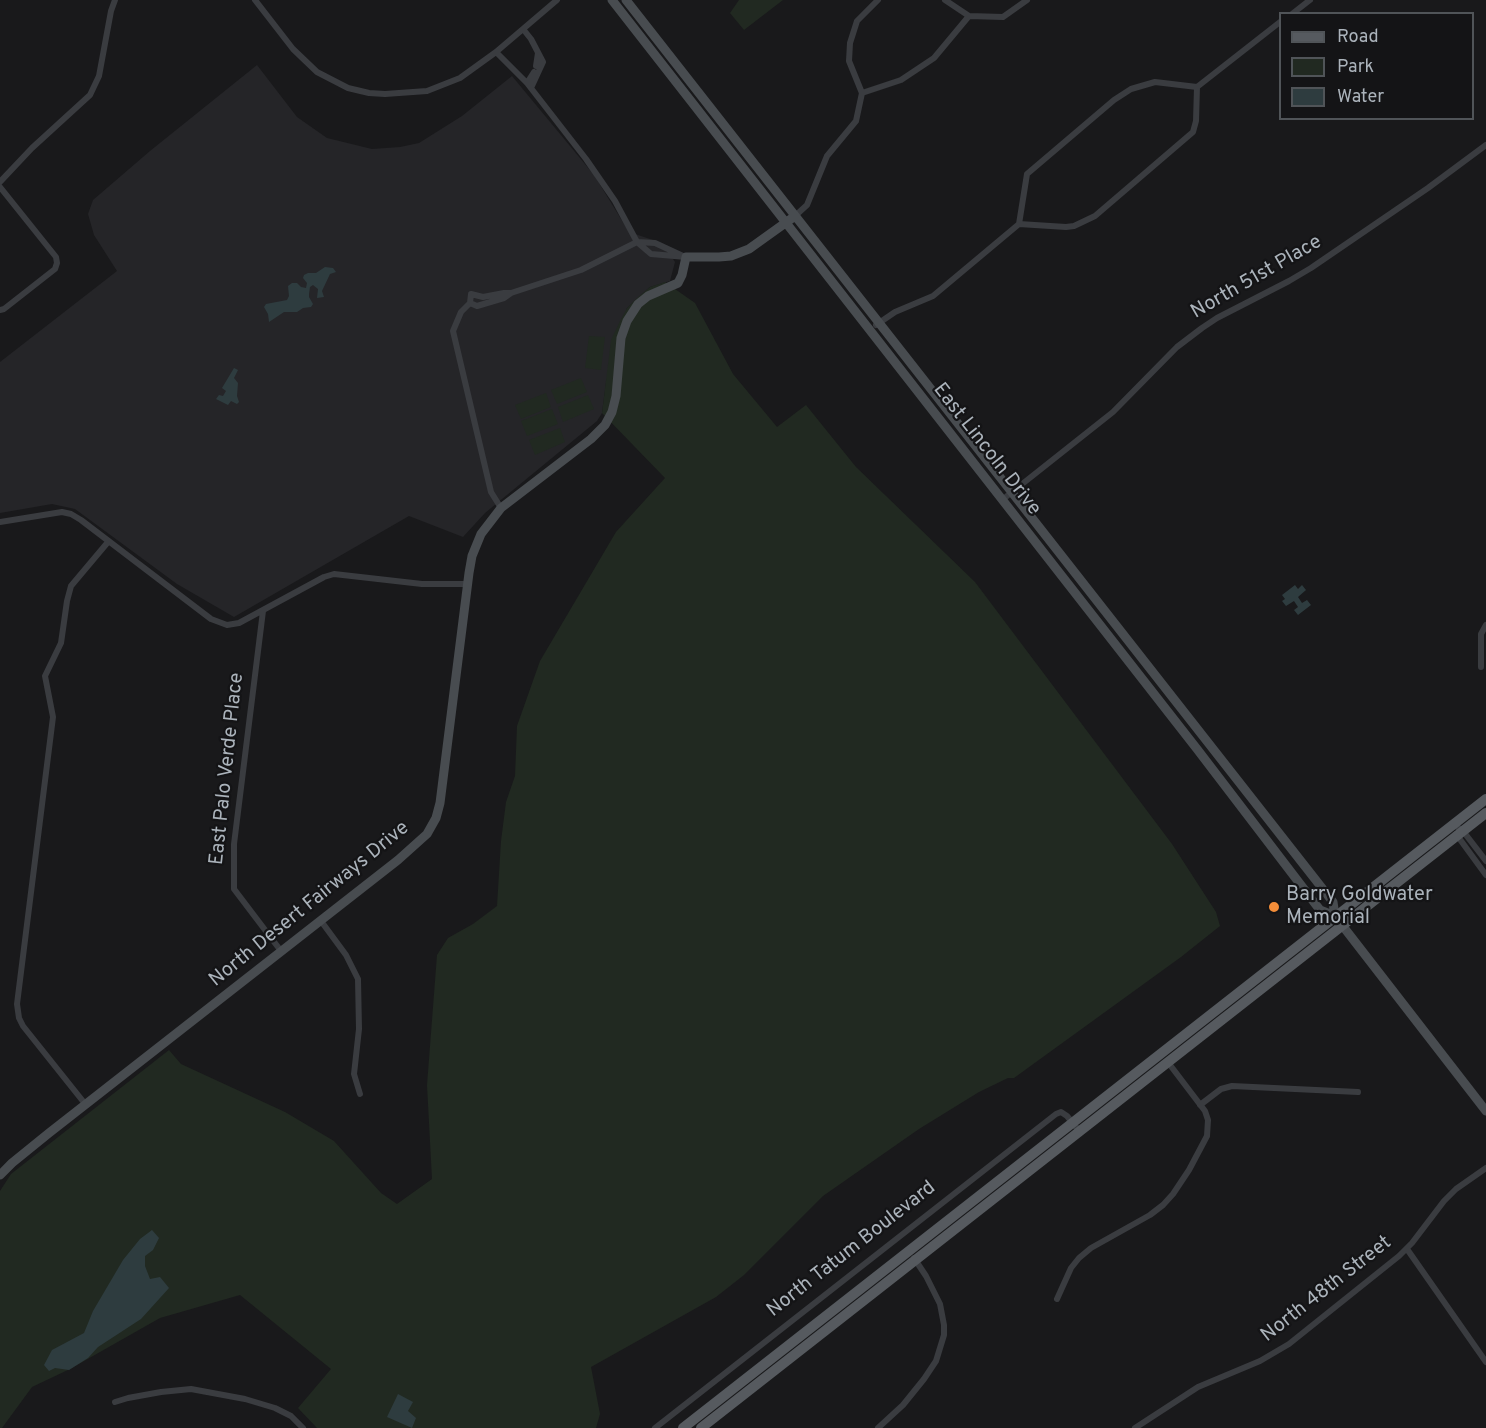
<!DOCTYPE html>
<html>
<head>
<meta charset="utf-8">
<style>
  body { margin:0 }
  #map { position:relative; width:1486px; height:1428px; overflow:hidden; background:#19191b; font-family:Overpass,sans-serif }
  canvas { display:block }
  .legend { position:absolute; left:1279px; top:12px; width:195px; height:108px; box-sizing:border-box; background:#141416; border:2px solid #505458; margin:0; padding:8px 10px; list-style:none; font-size:18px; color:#abb3bb }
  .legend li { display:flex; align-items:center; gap:12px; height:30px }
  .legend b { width:30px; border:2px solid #505458 }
</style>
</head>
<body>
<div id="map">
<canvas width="1486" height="1428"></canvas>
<ul class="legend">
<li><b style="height:8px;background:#565a5f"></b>Road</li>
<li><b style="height:16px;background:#212921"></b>Park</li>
<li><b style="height:16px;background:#2e3c3f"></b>Water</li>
</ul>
</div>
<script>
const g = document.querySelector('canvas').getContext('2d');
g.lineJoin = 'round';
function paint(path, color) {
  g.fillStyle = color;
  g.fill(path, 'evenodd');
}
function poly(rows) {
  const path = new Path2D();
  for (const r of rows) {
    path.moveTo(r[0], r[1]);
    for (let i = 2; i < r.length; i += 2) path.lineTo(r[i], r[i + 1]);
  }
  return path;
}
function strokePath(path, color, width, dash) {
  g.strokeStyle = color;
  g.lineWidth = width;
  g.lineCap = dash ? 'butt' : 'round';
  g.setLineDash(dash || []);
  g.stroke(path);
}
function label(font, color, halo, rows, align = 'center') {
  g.font = font + ' Overpass,sans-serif';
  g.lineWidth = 4.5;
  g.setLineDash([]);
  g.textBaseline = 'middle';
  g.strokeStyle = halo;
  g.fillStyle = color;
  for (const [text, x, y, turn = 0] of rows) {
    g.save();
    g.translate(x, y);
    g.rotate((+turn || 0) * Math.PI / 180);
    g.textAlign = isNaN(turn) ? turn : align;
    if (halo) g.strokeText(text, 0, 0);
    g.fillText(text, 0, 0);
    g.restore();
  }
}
paint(poly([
  [257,65,297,117,327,138,372,149,400,147,419,143,462,116,512,76,594,175,629,232,662,243,675,262,670,281,650,287,627,308,606,383,602,413,597,421,485,513,463,537,409,516,234,617,177,584,75,509,52,504,0,513,0,362,117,271,94,235,88,214,93,200,150,151]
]), '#252528');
paint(poly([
  [739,0,783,0,744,30,730,13],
  [665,282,695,303,733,374,777,427,806,405,856,467,975,582,1172,844,1216,912,1220,926,1181,957,1014,1078,1008,1078,979,1092,919,1129,823,1196,744,1275,716,1297,591,1367,600,1414,596,1428,317,1428,298,1408,331,1369,240,1295,160,1318,70,1369,32,1387,2,1428,0,1428,0,1191,11,1174,169,1050,181,1064,285,1112,334,1141,381,1193,397,1204,432,1179,427,1085,437,955,448,938,473,924,497,906,501,841,506,802,515,776,517,726,540,661,616,532,665,478,602,413,611,340,620,321,627,308,637,298,650,287],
  [589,336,605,337,601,370,585,368],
  [581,378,587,392,557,404,551,390],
  [546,393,551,407,521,419,515,405],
  [588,395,594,409,563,422,558,407],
  [552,409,558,424,527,436,521,421],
  [560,428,565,442,535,455,529,440]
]), '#212921');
paint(poly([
  [325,267,333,268,336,272,330,274,322,291,324,297,317,298,318,289,313,285,310,287,309,294,309,297,313,304,311,307,303,308,297,312,284,312,269,322,268,314,264,307,266,304,287,300,289,296,288,286,292,283,297,283,301,287,306,288,307,283,303,278,304,275,308,273,316,273],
  [234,368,238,370,234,378,238,383,237,396,239,402,237,404,231,401,228,405,216,399,219,395,223,396,226,391,222,388],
  [1295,585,1298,589,1302,585,1306,590,1298,597,1302,603,1307,600,1311,605,1298,615,1294,610,1298,607,1294,601,1286,606,1282,601,1285,599,1282,595],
  [152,1230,159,1238,153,1250,145,1256,145,1266,150,1279,160,1277,169,1288,141,1319,98,1347,88,1358,69,1370,55,1368,49,1371,44,1365,52,1350,84,1333,93,1311,123,1260,140,1239],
  [398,1394,413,1402,408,1411,416,1418,412,1428,387,1417]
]), '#2e3c3f');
strokePath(poly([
  [255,0,293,49,317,72,348,88,369,93,385,94,427,91,460,78,496,52,557,0],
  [945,0,969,16],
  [1292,14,1310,0],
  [523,29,531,39,543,62,531,88],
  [496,52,527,83,586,159,615,201,637,242,651,254,686,257],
  [536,66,538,53],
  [527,83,534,72],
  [1197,87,1280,22],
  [862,93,901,80,934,58,969,16,1003,17,1027,0],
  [0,182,32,148,90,95,99,76,111,11,115,0],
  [0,187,56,257,57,263,55,269,4,309,0,310],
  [795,216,807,205,827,156,856,121,862,93,849,61,850,43,857,21,878,0],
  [1019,224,1066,227,1074,226,1095,216,1193,132,1196,121,1197,87],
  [1019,224,1027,174,1114,100,1131,89,1155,82,1197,87],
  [470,303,477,306,504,298,511,293,581,270,637,242,655,243,683,256],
  [876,325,895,312,933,296,1019,224],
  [1002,500,1113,412,1177,347,1202,328,1217,318,1289,281,1311,268,1428,188,1486,145],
  [501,508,491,492,453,331,461,312,470,303,471,294,483,297,504,293,511,293],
  [0,522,62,512,71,514,81,520,211,619,227,625,239,623,324,577,334,574,422,584,467,584],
  [263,611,234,844,234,889,281,951],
  [1481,667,1481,634,1486,625],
  [1453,824,1463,831,1486,861],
  [1456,834,1486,875],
  [321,921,346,955,358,979,359,1029,354,1074,360,1094],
  [86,1105,23,1026,19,1018,17,1004,53,717,45,676,61,643,67,601,71,586,108,542],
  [1200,1105,1221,1089,1232,1086,1358,1092],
  [1407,1249,1486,1362],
  [1057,1299,1071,1268,1079,1258,1091,1248,1150,1215,1163,1205,1173,1194,1189,1170,1207,1136,1208,1120,1205,1111,1167,1061],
  [115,1402,128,1398,161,1392,191,1389,245,1399,275,1408,291,1416,303,1428],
  [655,1428,1056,1114,1061,1112,1067,1116,1080,1132],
  [878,1428,903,1405,924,1379,936,1361,944,1335,944,1325,940,1304,926,1276,914,1258],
  [1135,1428,1198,1387,1260,1361,1289,1344,1399,1256,1412,1243,1444,1201,1456,1189,1486,1168]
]), '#3a3c40', 6);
strokePath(poly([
  [612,0,1197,749,1320,910,1335,916],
  [626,0,1333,902,1335,916,1486,1111],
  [0,1175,12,1163,49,1133,398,860,427,834,436,818,440,803,469,573,472,556,481,534,501,508,591,439,605,425,612,412,616,396,621,338,627,321,638,304,648,296,678,283,682,275,686,257,719,257,731,256,749,249,795,216]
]), '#484c50', 9);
strokePath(poly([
  [683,1428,1486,799],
  [701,1428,1486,813]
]), '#565a5f', 10);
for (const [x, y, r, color] of [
  [1274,907,6,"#f38d39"]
]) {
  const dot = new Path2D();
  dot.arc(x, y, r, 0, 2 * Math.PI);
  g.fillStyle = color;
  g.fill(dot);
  strokePath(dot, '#141416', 2);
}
label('20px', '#abb3bb', '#141416', [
  ["North 51st Place",1257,278,-30],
  ["East Lincoln Drive",986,450,52],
  ["East Palo Verde Place",228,769,-84],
  ["North Desert Fairways Drive",310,905,-39],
  ["North Tatum Boulevard",852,1250,-38],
  ["North 48th Street",1327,1290,-38]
]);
label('20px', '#abb3bb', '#141416', [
  ["Barry Goldwater",1286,896],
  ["Memorial",1286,919]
], 'left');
</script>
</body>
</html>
